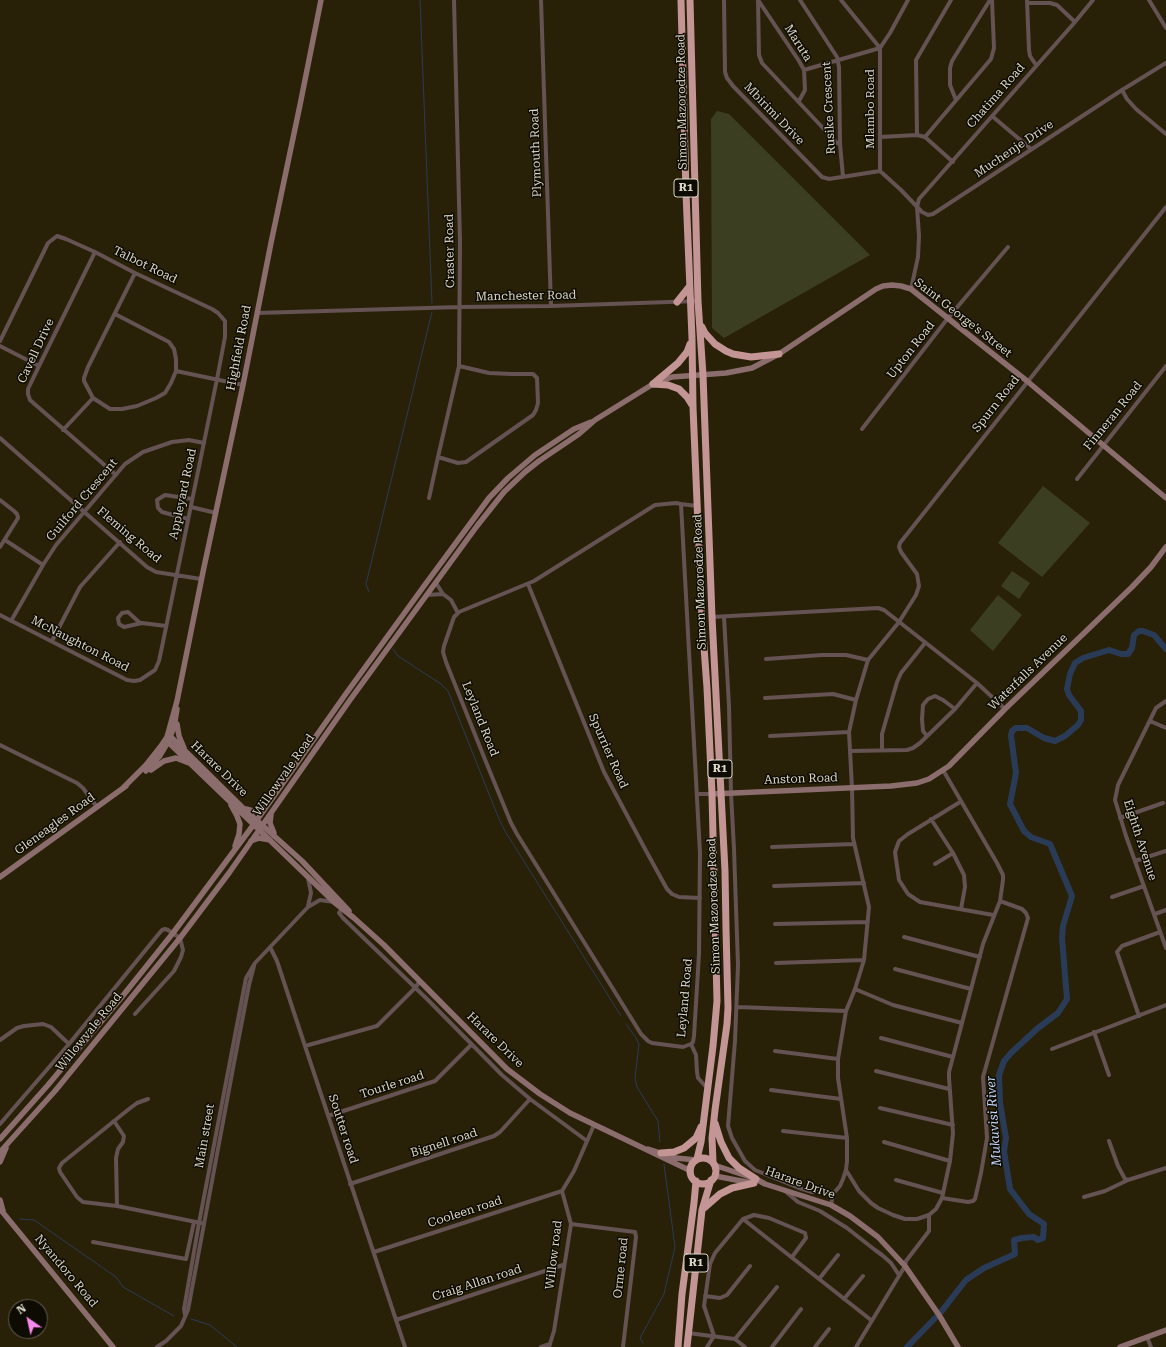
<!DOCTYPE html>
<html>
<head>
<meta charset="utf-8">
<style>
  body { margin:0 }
  #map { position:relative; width:1166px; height:1347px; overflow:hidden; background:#292107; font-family:"Roboto Serif",serif }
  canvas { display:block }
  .north { position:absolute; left:8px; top:1299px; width:40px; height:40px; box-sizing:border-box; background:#0e0b03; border:1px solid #605c51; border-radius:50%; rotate:326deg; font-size:11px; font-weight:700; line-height:16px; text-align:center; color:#dad6c6 }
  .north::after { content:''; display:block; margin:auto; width:14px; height:18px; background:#f788ec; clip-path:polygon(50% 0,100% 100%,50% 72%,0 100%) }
</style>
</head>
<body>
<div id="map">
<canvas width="1166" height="1347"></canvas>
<div class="north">N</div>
</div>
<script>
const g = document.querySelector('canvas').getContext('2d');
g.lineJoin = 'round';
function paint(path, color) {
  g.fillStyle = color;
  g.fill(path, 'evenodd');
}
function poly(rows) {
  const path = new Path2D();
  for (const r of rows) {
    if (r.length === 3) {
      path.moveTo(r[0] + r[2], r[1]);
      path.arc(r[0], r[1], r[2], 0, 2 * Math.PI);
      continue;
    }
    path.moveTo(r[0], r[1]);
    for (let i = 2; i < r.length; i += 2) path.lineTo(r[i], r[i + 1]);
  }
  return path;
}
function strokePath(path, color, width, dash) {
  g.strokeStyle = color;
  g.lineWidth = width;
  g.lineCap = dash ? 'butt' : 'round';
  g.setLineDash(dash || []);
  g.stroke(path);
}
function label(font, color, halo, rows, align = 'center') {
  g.font = font + ' "Roboto Serif",serif';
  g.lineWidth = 3;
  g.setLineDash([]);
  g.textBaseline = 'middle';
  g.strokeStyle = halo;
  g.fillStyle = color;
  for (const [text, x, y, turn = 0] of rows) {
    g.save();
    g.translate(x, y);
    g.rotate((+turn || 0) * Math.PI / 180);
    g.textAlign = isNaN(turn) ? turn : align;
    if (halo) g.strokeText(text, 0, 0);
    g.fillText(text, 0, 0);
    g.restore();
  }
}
paint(poly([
  [717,111,729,114,870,255,724,338,712,328,711,119],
  [1043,486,1090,523,1042,577,998,543],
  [1012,571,1030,583,1019,599,1001,586],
  [998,595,1022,615,993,651,970,630]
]), '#3c3e21');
strokePath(poly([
  [420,0,432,303],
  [369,592,366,584,432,312],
  [393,649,398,656,441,684,448,691,499,819,505,831,621,1016],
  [626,1024,636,1038,639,1044,635,1078,637,1087,658,1121,660,1142],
  [20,1219,34,1220,116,1277,123,1287,174,1316],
  [191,1319,210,1325,237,1347],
  [643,1343,640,1338,664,1294,675,1247,664,1164]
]), '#2a3b58', 1);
strokePath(poly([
  [907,1347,941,1312,966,1280,984,1268,1015,1254,1014,1240,1022,1238,1034,1237,1038,1240,1043,1238,1044,1224,1029,1214,1010,1189,1004,1151,1006,1138,1000,1103,999,1075,1004,1061,1012,1052,1038,1028,1058,1013,1067,999,1062,938,1063,926,1072,896,1050,844,1031,837,1024,831,1010,804,1016,773,1011,736,1012,731,1016,728,1027,728,1044,738,1055,741,1065,736,1078,725,1081,720,1081,711,1069,695,1067,689,1070,674,1075,663,1083,658,1109,650,1121,654,1128,654,1132,648,1134,635,1139,631,1143,631,1154,635,1166,649]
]), '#2a3b58', 6);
strokePath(poly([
  [541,0,551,306],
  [724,0,725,72,727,78,733,86,822,177,829,179,880,171],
  [758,0,759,55,762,63,837,143,840,144],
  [758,0,799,61,804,70,805,90,799,101],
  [800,0,837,57,839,67,840,144,843,177],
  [841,0,880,48,890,33,908,0],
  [1027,0,1029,50,1030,56,1036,65],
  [1149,0,1166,28],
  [1027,3,1050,3,1057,5,1075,22],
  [804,70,880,48,880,171],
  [1122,90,1127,99,1136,109,1166,134],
  [956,100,950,85,950,68,952,61,990,0],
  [992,116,1031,149],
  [917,135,916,60,951,0],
  [880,137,917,135,925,137,953,162],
  [925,137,991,59,994,48,992,0],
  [880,171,901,190,922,212,928,215,933,214,1122,90,1166,63],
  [95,252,39,366,28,389,28,394,30,400,116,475],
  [911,289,918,257,919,236,917,207,919,199,1075,22,1093,0],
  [257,313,460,307,551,306,698,301],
  [115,314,169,342,174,349,176,359,176,371,171,383,165,393,156,398,137,406,122,409,110,409,93,398,84,381,84,378,88,367,135,273],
  [0,341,48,243,57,236,66,239,95,252,135,273,212,309,218,313,225,321,225,337,217,379,163,642,159,661,155,670,140,680,134,681,127,680,0,615],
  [0,346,39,366],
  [176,371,243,385],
  [862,429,948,318,1008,247],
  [63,430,93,398],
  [0,438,147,567,156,572,201,579],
  [438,457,458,463,466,462,533,415,536,410,538,403,537,378,533,374,512,374,489,373,459,366],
  [1077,479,1166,366],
  [429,498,438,457,459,366,460,242,454,0],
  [0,500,14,511,17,514,18,518,0,547],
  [676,503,681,504,700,853,699,954,694,1036,693,1042,691,1044,683,1047,652,1043,648,1041,641,1034,517,834,511,823,486,762,446,662,443,652,444,646,454,617,459,612,534,581,655,505,676,503],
  [681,504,697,506],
  [191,507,216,513],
  [188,519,162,512,158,508,157,500,165,495,192,499],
  [5,540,43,565],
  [436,583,443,594],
  [528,584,604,772,645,849,667,889,672,894,679,897,700,898],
  [427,595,443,594,451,600,458,613],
  [712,617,878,608,884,610,977,683,1005,709],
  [724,617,729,706,731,793,734,849,738,965,735,1041,728,1126,732,1138,745,1161,755,1170,799,1188,812,1192,828,1192,833,1194],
  [11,621,43,565,56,545,125,464,143,452,172,442,189,440,204,443],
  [140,623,128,612,122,613,118,618,119,624,124,627,142,623,166,626],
  [52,641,80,587,120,542],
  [766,659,822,655,846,655,868,660],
  [765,698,833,694,856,700],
  [1166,701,1156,708,1118,785,1115,800,1126,836,1166,948],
  [1150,721,1166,728],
  [770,736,849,732],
  [927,736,923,731,922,719,923,705,928,699,935,696,943,700,955,709],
  [0,745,77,783,83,788,97,807],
  [882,750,882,734,897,682,901,673,925,643],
  [850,751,907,750,913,748,920,743,955,709,977,683],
  [697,794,712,794],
  [960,802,908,834,899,841,895,852,899,880,908,894,920,902,993,915],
  [1120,818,1163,803],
  [931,819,953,853,964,875,965,887,961,909],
  [772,847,854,844],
  [1135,861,1166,851],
  [935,864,953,853],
  [774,886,864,883],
  [1112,897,1144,886],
  [308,906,311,893,308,878],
  [342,909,339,913,343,918,427,999,502,1075,530,1099,587,1141],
  [1155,914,1166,910],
  [775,924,868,922],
  [904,937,980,957],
  [270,947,277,961,305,1046],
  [776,963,864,960],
  [895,969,971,989],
  [855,989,893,1005,962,1023],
  [737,1007,846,1011],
  [1139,1016,1117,952,1122,946,1160,932],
  [1094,1032,1109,1075],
  [881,1038,953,1057],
  [0,1040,17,1028,24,1026,43,1024,51,1027,69,1044],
  [691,1044,696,1055,697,1072,698,1078,708,1089],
  [1052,1049,1166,1005],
  [775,1051,838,1059],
  [876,1071,949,1089],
  [771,1090,841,1099],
  [148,1099,137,1103,129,1109,62,1163,59,1168,60,1172,77,1197,83,1202,117,1206,201,1223],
  [880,1108,953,1125],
  [328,1116,435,1081,471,1045],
  [114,1121,124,1136,123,1142,118,1149,116,1158,117,1206],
  [0,1124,69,1044,157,936,162,930,165,929,168,930,180,938,183,950,181,957,174,971,135,1014],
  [783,1131,847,1138],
  [1109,1141,1118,1166,1125,1179,1128,1180,1166,1168],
  [884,1142,950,1161],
  [846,1170,859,1191,871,1203,878,1208,893,1215,905,1219,917,1219,929,1215,936,1209,942,1198,950,1161,953,1133,949,1078,949,1072,983,944,1000,901,1003,880,1003,875,997,863,943,770],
  [896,1180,943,1193],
  [350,1184,494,1136,500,1132,530,1099],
  [785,1191,798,1202,820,1211,847,1228,875,1250,882,1255,891,1263,899,1275],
  [1084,1197,1105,1191,1128,1180],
  [942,1198,968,1202,973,1201,975,1199,981,1173,987,1138,983,1077,1028,918,1026,913,1022,909,1000,901],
  [831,1205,833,1194,840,1186,843,1179,846,1170,847,1161,847,1138,838,1078,838,1059,846,1011,855,989,864,960,869,907,853,838,852,788,849,732,856,700,868,660,899,622,916,595,919,586,917,574,901,552,899,547,900,543,1166,207],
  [743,1219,871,1320],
  [571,1224,635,1232,636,1237,623,1347],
  [93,1242,186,1259,194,1222],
  [374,1252,562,1191],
  [819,1279,838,1255],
  [705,1296,720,1298,727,1295,750,1266],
  [844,1299,863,1276],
  [185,1315,184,1309,199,1223,246,978,255,963,308,907,320,900,334,902],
  [396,1320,563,1265],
  [688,1333,735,1339,745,1347],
  [1147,1337,1151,1347],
  [735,1339,777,1287],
  [157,1347,166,1341,181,1326,188,1310,234,1063,249,985,254,966],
  [405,1347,305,1046,377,1026,415,988,420,981],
  [541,1347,550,1344],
  [549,1347,554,1331,571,1224,562,1191,574,1171,594,1125],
  [707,1347,714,1336,704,1306,710,1264,715,1253,743,1219,754,1215,769,1218,805,1233,806,1238,792,1257],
  [772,1347,801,1309],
  [815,1347,829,1329],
  [856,1347,905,1266,906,1261,929,1231,929,1215]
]), '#655252', 4);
strokePath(poly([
  [177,724,179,736,184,748],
  [167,737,168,742,334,902,354,918,384,945,507,1069,540,1094,570,1113,691,1171],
  [171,737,242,807,302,861,349,911],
  [151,770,164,761,176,758,189,763],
  [146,771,159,757,168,742,174,727,177,709],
  [123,788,146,765,161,746,167,737,177,701,203,572,243,385,271,243,300,105,321,0],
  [712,794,891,786,917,783,929,779,949,766,1005,709,1132,587,1151,567,1166,547],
  [231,805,237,816,240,824,239,834,235,846],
  [246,809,253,811,259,810,264,807],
  [271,815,270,823,274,833],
  [251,841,259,838,270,840],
  [0,877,126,786],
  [0,1139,48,1085,121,998,173,933,257,820,345,695,424,586,489,498,508,478,535,455,574,429,591,422],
  [648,1149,676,1158,696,1160],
  [0,1152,55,1091,180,938,229,873,350,700,477,526,504,492,525,472,539,461,579,434,595,420,653,384,672,377,726,373,752,368,779,354,876,289,883,286,892,285,901,286,911,289,1027,381,1166,498],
  [0,1162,6,1148],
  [714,1165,756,1179,765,1184,831,1205,850,1216,878,1237,905,1266,939,1315,958,1347],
  [715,1176,752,1183],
  [0,1200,3,1211],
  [0,1209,113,1347],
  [1120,1347,1166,1330]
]), '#8b6d6d', 5.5);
strokePath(poly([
  [681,0,686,193,692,338,693,407,702,620,707,688,712,794,717,1001,713,1046,701,1142,697,1159],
  [690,0,698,301,703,375,712,617,725,871,726,929,728,1008,727,1024,715,1110,712,1138,713,1162],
  [677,302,689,287],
  [702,327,705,333,715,344,726,351,733,354,751,357,779,354],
  [653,384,678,363,687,352,690,344],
  [653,384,668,385,679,389,687,397,692,405],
  [715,1123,721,1142,729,1158,739,1168,756,1179],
  [661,1153,674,1152,684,1148,696,1138,701,1127],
  [703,1171,13],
  [704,1208,720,1194,732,1188,754,1183],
  [678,1347,682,1294,694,1203,696,1181],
  [687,1347,702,1210,711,1180]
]), '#c39594', 7);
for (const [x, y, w] of [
  [686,188,24],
  [720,769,24],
  [696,1263,24]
]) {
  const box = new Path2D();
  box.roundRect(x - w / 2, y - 9, w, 18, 3);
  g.fillStyle = '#0e0b03';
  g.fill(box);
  strokePath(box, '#dad6c6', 1);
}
label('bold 11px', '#dad6c6', null, [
  ["R1",686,188],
  ["R1",720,769],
  ["R1",696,1263]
]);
label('12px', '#dad6c6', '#0e0b03', [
  ["Maruta",798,43,58],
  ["Chatima Road",996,96,-49],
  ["Simon Mazorodze Road",682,102,-91],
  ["Rusike Crescent",829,108,-93],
  ["Mlambo Road",870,109,-90],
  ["Mbirimi Drive",774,114,46],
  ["Muchenje Drive",1014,149,-34],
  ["Plymouth Road",536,153,-92],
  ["Craster Road",450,251,-91],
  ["Talbot Road",145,265,26],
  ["Manchester Road",526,296,-1],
  ["Saint George's Street",963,318,38],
  ["Highfield Road",239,348,-79],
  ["Upton Road",911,350,-52],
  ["Cavell Drive",36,351,-65],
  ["Spurn Road",996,404,-52],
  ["Finneran Road",1113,416,-51],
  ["Appleyard Road",183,494,-78],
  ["Guilford Crescent",82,500,-50],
  ["Fleming Road",129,535,40],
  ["Simon Mazorodze Road",700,582,-92],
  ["McNaughton Road",80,644,27],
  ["Waterfalls Avenue",1028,672,-44],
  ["Leyland Road",480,719,68],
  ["Spurrier Road",608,751,66],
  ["Harare Drive",219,769,44],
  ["Willowvale Road",284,775,-55],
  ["Anston Road",801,779,-2],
  ["Gleneagles Road",55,824,-36],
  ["Eighth Avenue",1140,840,72],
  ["Simon Mazorodze Road",714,906,-92],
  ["Leyland Road",685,998,-85],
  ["Willowvale Road",89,1032,-51],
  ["Harare Drive",495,1040,44],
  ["Tourle road",392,1085,-18],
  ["Soutter road",343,1129,72],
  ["Main street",205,1136,-80],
  ["Bignell road",444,1143,-18],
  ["Harare Drive",800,1183,20],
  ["Cooleen road",465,1212,-18],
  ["Willow road",554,1255,-83],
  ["Orme road",621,1268,-84],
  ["Nyandoro Road",66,1271,50],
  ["Craig Allan road",477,1283,-18]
]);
label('italic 13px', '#c4d8fa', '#0e0b03', [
  ["Mukuvisi River",994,1121,-94]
]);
</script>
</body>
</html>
